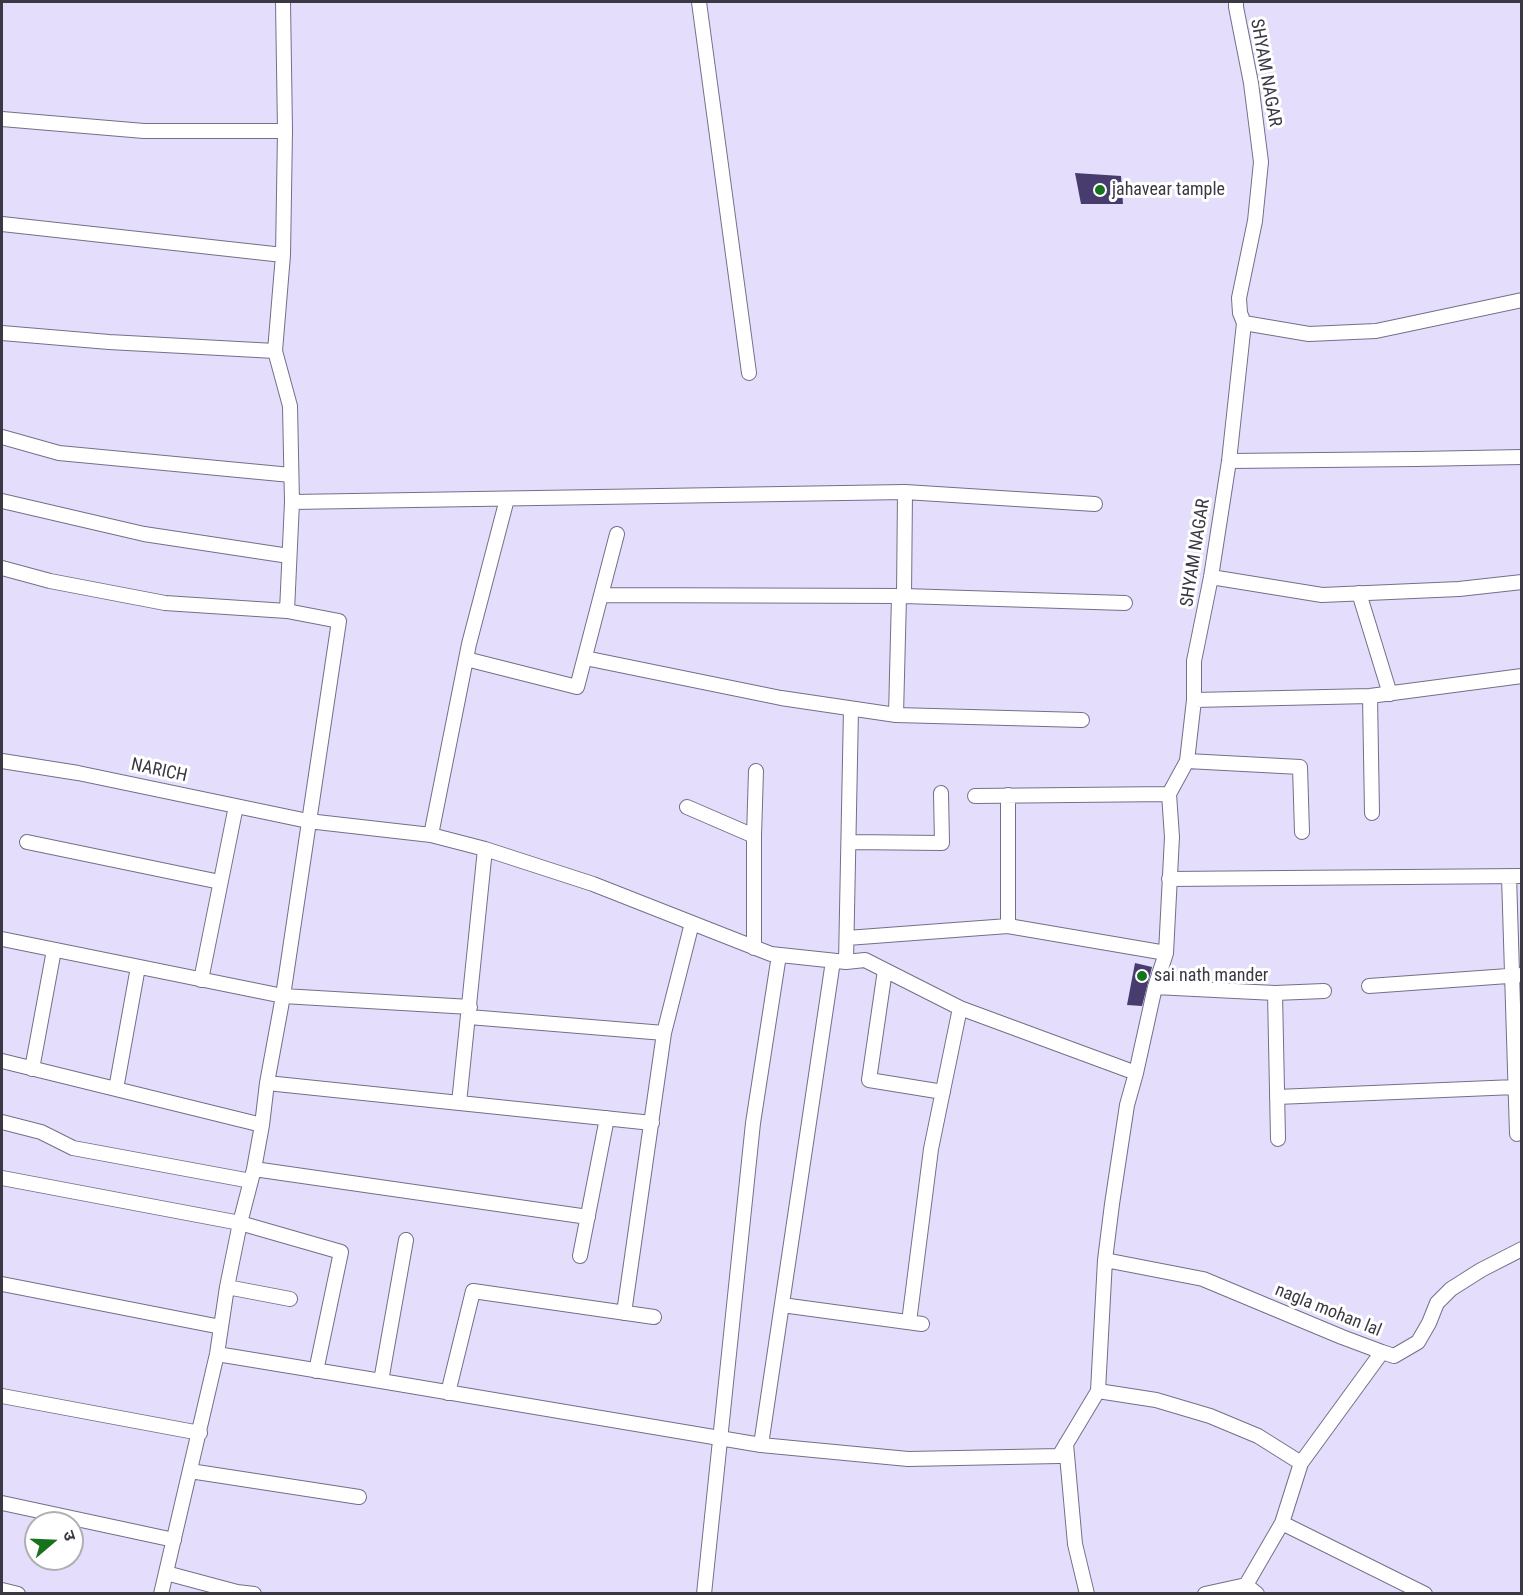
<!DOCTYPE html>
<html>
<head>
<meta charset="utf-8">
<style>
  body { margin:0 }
  #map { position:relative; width:1523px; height:1595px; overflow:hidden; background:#e4defc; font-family:"Roboto Condensed","Noto Sans Devanagari",sans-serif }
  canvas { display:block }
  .frame { position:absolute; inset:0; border:3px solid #3a3843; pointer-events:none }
  .north { position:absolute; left:24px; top:1511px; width:60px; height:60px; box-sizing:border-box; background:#fff; border:2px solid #b0afb4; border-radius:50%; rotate:71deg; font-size:16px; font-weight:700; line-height:24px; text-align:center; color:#3a3843 }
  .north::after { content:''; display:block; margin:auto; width:21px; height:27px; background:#18711d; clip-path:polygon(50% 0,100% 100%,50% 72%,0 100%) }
</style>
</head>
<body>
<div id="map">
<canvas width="1523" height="1595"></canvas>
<div class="frame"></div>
<div class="north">उ</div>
</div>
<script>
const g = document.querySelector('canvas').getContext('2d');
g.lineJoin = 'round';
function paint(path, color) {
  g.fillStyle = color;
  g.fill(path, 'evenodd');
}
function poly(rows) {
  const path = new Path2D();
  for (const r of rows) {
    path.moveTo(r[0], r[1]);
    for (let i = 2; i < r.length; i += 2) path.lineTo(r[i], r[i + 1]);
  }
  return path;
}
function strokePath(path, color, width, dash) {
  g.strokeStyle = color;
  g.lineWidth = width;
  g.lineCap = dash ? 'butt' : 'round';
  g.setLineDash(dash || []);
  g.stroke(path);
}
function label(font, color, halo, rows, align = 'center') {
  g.font = font + ' "Roboto Condensed",sans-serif';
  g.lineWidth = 6;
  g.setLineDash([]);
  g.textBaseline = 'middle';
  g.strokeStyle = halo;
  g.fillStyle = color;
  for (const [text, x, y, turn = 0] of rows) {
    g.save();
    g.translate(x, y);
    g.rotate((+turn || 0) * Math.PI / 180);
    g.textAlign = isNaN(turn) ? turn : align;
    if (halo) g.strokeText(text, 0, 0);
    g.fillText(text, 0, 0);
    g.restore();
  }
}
paint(poly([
  [1075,173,1121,176,1123,204,1081,204],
  [1135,963,1152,967,1142,1006,1127,1005]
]), '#483b6d');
const street = poly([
  [283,2,285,131,283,255,275,351,290,406,292,502,287,611],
  [699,2,749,373],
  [2,119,144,131,285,131],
  [2,224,283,255],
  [1244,323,1309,334,1376,331,1522,300],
  [2,333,109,342,275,351],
  [2,437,59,453,291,475],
  [1229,461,1416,459,1522,457],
  [2,501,144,534,289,556],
  [292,502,905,492,1095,504],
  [2,568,50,581,165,603,287,611,339,621,283,996,267,1083,262,1125,254,1169,240,1223,227,1287,217,1354,161,1594],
  [1211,577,1322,595,1459,589,1522,582],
  [1359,593,1390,694],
  [601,595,904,596,905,492],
  [904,596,1125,603],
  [585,658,781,698,896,715,899,596],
  [466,659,577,687,617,534],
  [1370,696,1372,813],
  [1194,700,1370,696,1522,676],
  [896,715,1082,720],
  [2,761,78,773,308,821,431,835,485,849,593,884,771,954,846,962,865,960,960,1008,931,1149,909,1322],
  [1187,761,1300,767,1302,832],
  [1008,795,1008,926],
  [975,796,1169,794],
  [687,807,754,836,756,771],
  [431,835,469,644,507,499],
  [754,836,754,948],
  [27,842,220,882],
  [849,842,942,843,941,793],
  [1509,876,1517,1134],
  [1169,879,1522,876],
  [847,938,1008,926,1166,953],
  [2,939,283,996,470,1007],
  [846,962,851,709],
  [885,970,869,1080,943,1092],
  [201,980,236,806],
  [1369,986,1522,975],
  [1155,987,1275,993,1324,991],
  [1275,993,1278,1139],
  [960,1008,1136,1073],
  [469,1017,664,1033],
  [2,1061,262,1125],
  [32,1069,54,950],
  [267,1083,652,1123],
  [116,1089,138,967],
  [1277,1097,1515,1087],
  [459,1103,485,849],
  [2,1122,41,1132,73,1148,251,1181],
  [254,1169,588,1217],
  [2,1178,240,1223,341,1252,316,1371],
  [580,1256,607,1118],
  [1105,1260,1203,1279,1342,1337,1382,1352,1301,1463,1258,1436,1210,1416,1156,1400,1098,1391,1105,1260,1112,1204,1127,1105,1136,1073,1155,987,1166,953,1172,837,1169,794,1187,761,1194,700,1194,661,1211,577,1229,461,1244,323,1240,313,1239,298,1255,221,1261,162,1251,83,1236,7,1236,2],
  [2,1284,221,1327],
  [227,1287,290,1299],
  [782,1305,922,1324],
  [624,1313,664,1033,692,923],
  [1382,1352,1394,1356,1418,1342,1429,1323,1437,1303,1451,1289,1481,1270,1522,1249],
  [217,1354,381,1381,406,1240],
  [381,1381,761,1445,908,1459,1059,1456,1098,1391],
  [448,1393,473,1291,654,1317],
  [2,1396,200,1433],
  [1066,1444,1075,1544,1087,1594],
  [761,1445,833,961],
  [1301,1463,1282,1523,1425,1594],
  [190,1471,359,1497],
  [2,1503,174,1540],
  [166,1573,237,1592,254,1594],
  [2,1590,18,1594],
  [704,1594,753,1123,779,955],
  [1205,1594,1246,1585],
  [1257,1594,1246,1585,1282,1523]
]);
strokePath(street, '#746f88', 16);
strokePath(street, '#fff', 14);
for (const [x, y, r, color] of [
  [1100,190,6,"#18711d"],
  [1142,976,6,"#18711d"]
]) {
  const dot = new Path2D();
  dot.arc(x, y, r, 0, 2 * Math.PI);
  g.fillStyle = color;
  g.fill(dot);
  strokePath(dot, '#fff', 2);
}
label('18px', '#3a3843', '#fff', [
  ["SHYAM NAGAR",1265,73,80],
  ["SHYAM NAGAR",1196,553,-81],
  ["NARICH",159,771,12],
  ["nagla mohan lal",1328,1311,22]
]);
label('18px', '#3a3843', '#fff', [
  ["jahavear tample",1112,190],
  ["sai nath mander",1154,976]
], 'left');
</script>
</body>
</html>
